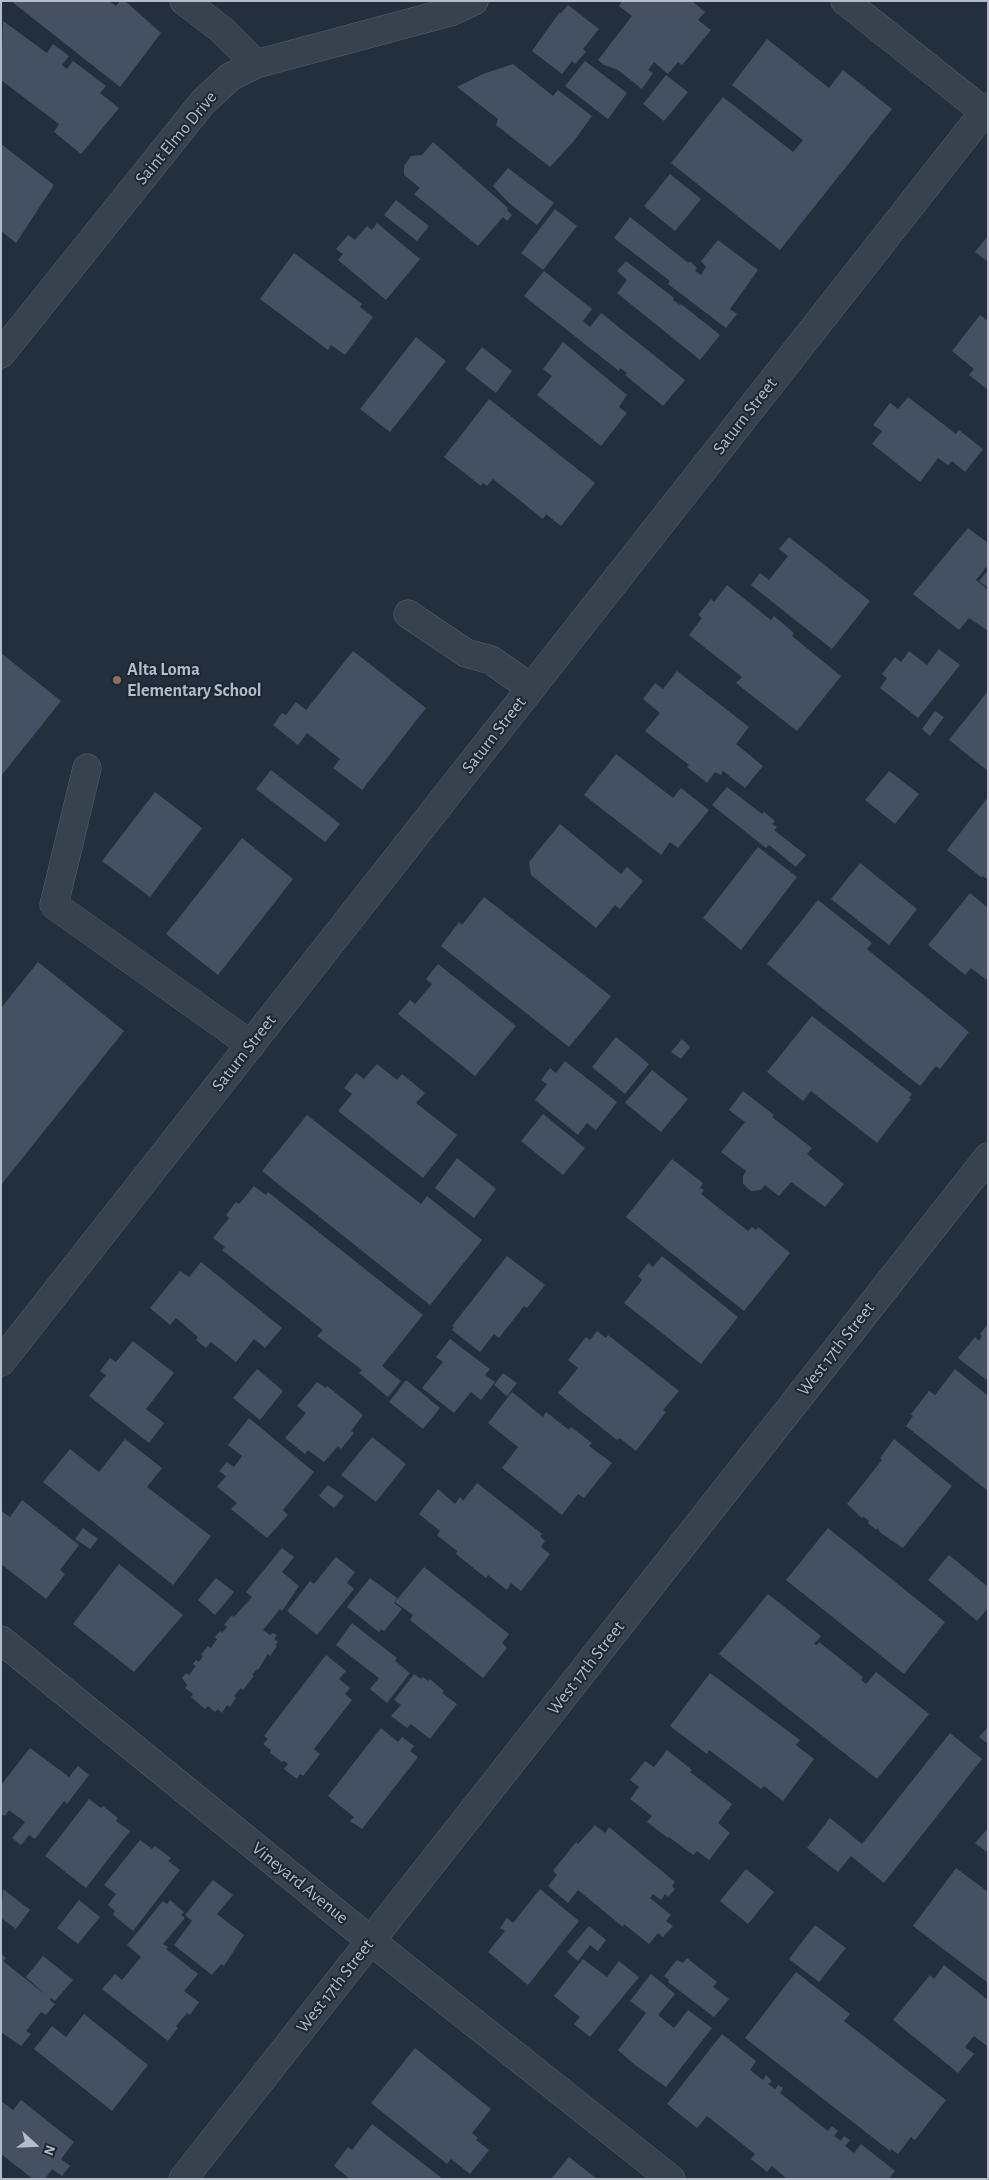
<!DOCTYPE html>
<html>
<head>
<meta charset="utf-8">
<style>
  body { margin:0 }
  #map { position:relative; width:989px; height:2180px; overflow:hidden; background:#242f3e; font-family:"Alegreya Sans",sans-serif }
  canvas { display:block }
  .frame { position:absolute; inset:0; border:2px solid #b4bcc9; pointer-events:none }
  .north { position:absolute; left:10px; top:2120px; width:50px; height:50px; -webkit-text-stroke:4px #1d2633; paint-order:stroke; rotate:110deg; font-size:14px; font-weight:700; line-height:20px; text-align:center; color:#b4bcc9 }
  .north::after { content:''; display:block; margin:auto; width:18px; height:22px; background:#b4bcc9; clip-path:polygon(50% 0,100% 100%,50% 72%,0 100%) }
</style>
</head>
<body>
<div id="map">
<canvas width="989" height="2180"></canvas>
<div class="frame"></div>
<div class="north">N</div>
</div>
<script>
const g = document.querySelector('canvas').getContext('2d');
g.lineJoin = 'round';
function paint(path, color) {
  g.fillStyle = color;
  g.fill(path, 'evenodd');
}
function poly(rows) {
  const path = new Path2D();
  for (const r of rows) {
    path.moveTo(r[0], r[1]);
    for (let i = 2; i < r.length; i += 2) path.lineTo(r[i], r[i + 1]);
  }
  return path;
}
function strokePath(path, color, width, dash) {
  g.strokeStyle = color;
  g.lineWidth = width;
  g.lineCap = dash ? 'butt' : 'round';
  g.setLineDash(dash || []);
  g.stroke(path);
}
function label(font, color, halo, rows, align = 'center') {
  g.font = font + ' "Alegreya Sans",sans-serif';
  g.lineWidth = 4;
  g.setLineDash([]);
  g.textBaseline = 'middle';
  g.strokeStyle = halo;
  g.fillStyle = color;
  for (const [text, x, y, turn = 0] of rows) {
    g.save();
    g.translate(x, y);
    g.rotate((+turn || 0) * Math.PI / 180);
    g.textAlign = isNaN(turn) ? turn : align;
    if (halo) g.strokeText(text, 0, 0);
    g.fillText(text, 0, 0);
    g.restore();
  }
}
paint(poly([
  [11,1,109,1,116,6,120,1,125,1,161,33,120,87],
  [622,1,692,1,705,12,698,20,711,30,682,65,678,62,668,74,654,62,648,70,653,73,642,89,618,70,604,65,598,60,632,16,619,6],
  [568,5,599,29,583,49,586,52,575,64,572,61,562,74,532,51,559,13,561,13],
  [3,21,47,53,53,44,69,56,62,65,67,69,73,61,106,86,100,93,119,108,81,154,54,132,59,124,1,80],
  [767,39,829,88,843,70,892,109,780,250,671,163,723,97,793,152,803,140,732,85],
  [585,61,627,93,608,119,565,86],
  [513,64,553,96,558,90,592,116,573,142,550,167,496,125,498,119,457,87,483,74],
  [666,75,688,92,664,121,643,104],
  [433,142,508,208,507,210,512,215,507,221,503,217,478,246,414,194,420,188,404,175,404,166,411,156,422,155],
  [1,144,54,185,16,243,1,231],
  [508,168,554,203,537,225,509,203,493,186],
  [670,174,701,199,675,231,644,206],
  [396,200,429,226,417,241,384,215],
  [555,209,577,226,543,270,521,253],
  [630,217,687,262,691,262,697,268,695,271,701,275,706,267,701,261,718,240,758,270,730,309,737,314,726,328,668,284,670,281,614,238],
  [377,223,420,259,386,300,338,260,343,254,336,249,348,235,355,240,367,226,372,230],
  [988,236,988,262,975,252],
  [294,253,362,304,360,307,373,317,345,355,331,345,328,350,260,299],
  [626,261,674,298,673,300,680,305,681,304,720,335,700,360,617,293,627,280,617,271],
  [544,271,592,309,583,321,590,327,601,313,685,380,663,406,625,375,627,373,620,368,619,371,524,296],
  [980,315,988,321,988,390,969,375,974,369,952,351],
  [416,337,446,361,390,432,360,409],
  [563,342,627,395,619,407,627,413,601,446,537,395,552,376,543,369],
  [482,347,512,371,496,393,465,369],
  [908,397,956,434,959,430,983,449,965,472,952,461,948,465,938,458,920,482,872,444,882,431,873,425,890,403,898,409],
  [489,399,595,483,561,526,546,514,543,519,493,479,487,486,483,483,481,486,444,457],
  [968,528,988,543,988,565,976,580,988,590,988,631,969,618,959,630,913,594],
  [789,537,870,601,832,649,751,585,760,573,769,580,788,556,779,549],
  [988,570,988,588,979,581],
  [727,585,771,620,774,616,794,633,792,636,841,676,797,731,736,683,742,677,689,635,702,618,698,615,711,599,714,602],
  [939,649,960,665,918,718,880,688,887,678,882,674,895,657,901,662,909,651,927,665],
  [353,651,426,708,362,790,333,768,340,759,307,733,298,745,273,725,282,713,286,715,296,702,306,710],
  [1,653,61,701,1,776],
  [677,671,749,727,736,744,763,766,745,788,723,771,721,775,715,772,707,783,687,767,689,765,645,731,660,713,643,699,655,683,663,689],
  [988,691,988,771,949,740],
  [935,711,944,717,930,736,922,729],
  [616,754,673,798,681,788,709,810,678,848,670,842,661,855,584,795],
  [271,770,340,824,325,842,256,789],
  [889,771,919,794,895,824,865,800],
  [727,787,762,814,764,812,775,821,772,824,777,827,774,830,806,855,796,867,769,845,766,848,712,805],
  [155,792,202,828,150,897,102,861],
  [988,797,988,880,983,876,981,877,947,850],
  [560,824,621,874,627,867,643,881,620,909,615,905,596,928,531,875,529,862],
  [242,838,293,879,218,975,166,934],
  [758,847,797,877,741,950,703,918],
  [860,863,917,909,889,945,831,899],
  [970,893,988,908,988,981,971,968,965,975,928,945],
  [484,897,611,996,569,1047,441,946,459,922,462,925],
  [818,900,872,943,867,949,969,1032,940,1069,936,1066,920,1086,767,964],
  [38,962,124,1031,1,1185,1,1008],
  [438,964,516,1026,475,1076,398,1014,410,1000,415,1004,432,984,426,979],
  [812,1016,912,1094,909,1098,911,1099,877,1143,811,1091,803,1101,767,1072],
  [616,1037,649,1064,625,1094,592,1067],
  [682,1039,690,1047,681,1059,671,1052],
  [565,1061,617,1102,596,1130,587,1123,578,1135,535,1100,547,1084,541,1080,550,1068,556,1073],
  [377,1064,397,1080,402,1074,425,1093,416,1103,457,1135,423,1178,338,1111,352,1094,344,1088,356,1073,364,1079],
  [652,1070,688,1099,661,1132,625,1103],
  [743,1091,774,1115,772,1117,812,1148,807,1154,844,1184,825,1207,791,1182,779,1196,765,1185,761,1190,751,1191,743,1184,743,1176,746,1171,721,1152,745,1122,729,1110],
  [543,1114,585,1148,563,1175,521,1141],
  [307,1115,421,1204,427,1196,482,1240,430,1305,262,1171],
  [457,1158,496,1189,474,1218,435,1188],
  [672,1159,703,1183,700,1188,704,1190,701,1194,748,1231,752,1227,756,1230,758,1227,790,1253,744,1311,626,1217],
  [254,1186,266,1195,268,1192,423,1315,382,1366,401,1381,388,1397,359,1373,362,1370,317,1336,323,1330,222,1250,225,1247,213,1238,229,1218,226,1215,236,1202,239,1204],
  [507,1256,545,1285,527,1308,524,1306,499,1338,494,1334,480,1352,452,1330,454,1327,452,1326],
  [662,1256,738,1317,701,1364,624,1303,642,1280,638,1276,648,1263,653,1267],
  [201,1262,282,1328,265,1348,254,1339,236,1362,211,1342,206,1348,196,1340,198,1337,176,1318,170,1325,150,1308,180,1271,189,1277],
  [988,1324,988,1381,958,1358,975,1337,979,1341,982,1336,980,1334],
  [597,1331,606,1338,608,1335,679,1391,663,1410,666,1412,636,1451,620,1438,617,1440,558,1393,578,1368,568,1360,586,1337,590,1340],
  [450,1339,490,1369,485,1375,495,1382,481,1400,471,1392,454,1413,422,1388,443,1362,436,1357],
  [133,1341,174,1373,146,1409,164,1423,149,1443,89,1396,106,1375,100,1371,110,1358,116,1362],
  [257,1369,283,1391,260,1420,233,1398],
  [955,1369,988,1396,988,1491,906,1426,913,1416,911,1414,929,1391,935,1395],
  [503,1373,517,1383,507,1396,494,1385],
  [406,1380,440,1408,423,1429,389,1402],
  [317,1382,326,1388,327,1386,363,1415,351,1431,354,1433,341,1449,338,1446,324,1462,308,1450,305,1454,285,1438,306,1413,297,1406],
  [512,1392,543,1417,546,1412,569,1430,571,1427,592,1443,589,1446,612,1463,584,1498,578,1494,562,1515,502,1468,518,1447,488,1423],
  [249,1418,314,1472,283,1510,288,1515,267,1538,231,1509,237,1503,217,1487,226,1476,219,1471,227,1462,234,1467,242,1456,228,1445],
  [372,1437,406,1464,376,1502,341,1475],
  [125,1439,162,1468,147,1487,211,1536,173,1585,43,1482,70,1449,99,1472],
  [894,1439,952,1486,903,1548,881,1533,877,1528,876,1530,868,1523,869,1521,864,1517,862,1518,847,1504,882,1460,880,1458],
  [477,1483,542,1534,540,1536,545,1541,541,1547,550,1554,521,1591,511,1583,507,1590,488,1575,486,1578,456,1554,457,1551,437,1535,440,1531,419,1514,438,1489,455,1504,460,1497,463,1501],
  [328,1485,344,1496,334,1508,319,1496],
  [22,1500,79,1545,60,1570,65,1574,46,1599,1,1564,1,1511,10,1517],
  [83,1528,98,1539,90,1549,75,1539],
  [828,1528,945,1622,904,1674,786,1580],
  [282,1548,294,1557,282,1572,299,1586,282,1611,280,1609,263,1630,270,1635,273,1633,277,1635,274,1639,278,1642,275,1645,277,1646,270,1656,268,1654,258,1670,257,1669,252,1675,254,1676,243,1690,241,1688,234,1696,236,1698,230,1707,227,1705,222,1713,218,1709,215,1712,208,1706,205,1709,191,1697,193,1694,185,1688,187,1685,182,1678,186,1673,189,1675,196,1666,193,1664,196,1660,199,1662,203,1656,201,1655,208,1646,211,1648,217,1639,215,1637,220,1631,222,1633,227,1627,224,1625,232,1615,234,1617,252,1597,246,1592],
  [949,1555,988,1587,988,1608,977,1621,928,1580],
  [336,1557,355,1572,347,1583,354,1589,317,1635,287,1611,310,1581,314,1584],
  [119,1564,183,1615,134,1672,73,1624],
  [424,1567,509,1634,502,1643,507,1648,483,1678,410,1620,413,1615,395,1602],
  [216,1578,234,1592,215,1615,198,1600],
  [370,1578,397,1598,394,1603,402,1609,384,1631,381,1629,379,1632,347,1607],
  [768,1594,821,1636,814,1644,817,1645,819,1642,863,1677,861,1680,866,1684,876,1672,929,1714,877,1779,719,1654],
  [352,1623,397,1658,395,1661,410,1673,387,1703,370,1689,379,1678,336,1645],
  [326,1655,346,1671,339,1679,350,1688,345,1694,352,1700,314,1749,320,1754,303,1776,300,1774,297,1779,284,1769,288,1764,284,1761,282,1762,270,1753,271,1750,263,1744,268,1739,264,1736],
  [710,1673,800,1740,796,1745,814,1759,783,1801,764,1786,761,1789,709,1750,707,1754,670,1726],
  [414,1674,421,1679,423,1677,428,1681,430,1679,444,1691,442,1693,457,1704,430,1739,411,1724,407,1728,391,1716,401,1705,394,1700],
  [988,1727,988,1744,979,1737],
  [381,1728,398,1742,402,1737,414,1746,410,1751,418,1757,362,1829,350,1821,354,1817,328,1796],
  [950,1733,982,1759,884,1883,851,1856,838,1872,807,1848,830,1818,862,1844],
  [30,1748,69,1777,78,1766,89,1775,67,1804,64,1801,35,1839,29,1835,21,1845,12,1838,25,1822,9,1810,5,1816,1,1814,1,1785],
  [667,1750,692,1770,690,1772,732,1804,718,1823,730,1833,709,1860,697,1851,693,1855,669,1837,668,1838,647,1822,652,1816,630,1799,639,1787,630,1780,645,1761,654,1767],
  [89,1799,101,1808,103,1806,118,1818,116,1821,130,1831,86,1888,45,1856],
  [595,1825,605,1833,609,1827,675,1882,672,1886,675,1889,668,1897,665,1894,661,1900,653,1894,650,1898,671,1915,666,1921,673,1926,663,1937,658,1933,649,1944,624,1924,623,1927,578,1890,568,1903,548,1886,557,1875,553,1871,576,1842,578,1844],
  [988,1828,988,1853,975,1843],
  [140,1840,152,1849,155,1846,171,1858,168,1861,180,1870,133,1931,113,1915,115,1911,108,1905,116,1894,104,1885],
  [956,1868,988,1892,988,1983,913,1926],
  [746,1869,774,1892,748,1924,720,1901],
  [213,1880,233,1895,217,1914,244,1935,224,1966,221,1964,212,1975,174,1945,192,1921,185,1915],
  [3,1889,30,1910,16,1929,1,1918],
  [540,1889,579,1921,528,1985,488,1952,505,1931,500,1928,507,1918,513,1923],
  [79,1900,100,1917,78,1944,57,1928],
  [170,1900,184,1912,181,1915,185,1918,163,1944,168,1947,166,1949,198,1974,184,1991,199,2002,190,2015,187,2013,176,2026,178,2028,168,2041,102,1989,115,1974,122,1980,141,1957,127,1945,163,1901,167,1904],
  [815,1925,846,1948,819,1982,789,1959],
  [589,1926,606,1940,598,1951,590,1945,578,1961,567,1952],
  [1,1954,6,1958,3,1961,47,1996,26,1977,43,1956,73,1980,55,2001,51,1998,50,2000,55,2004,46,2015,41,2012,26,2031,31,2034,21,2046,1,2032],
  [687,1958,717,1982,713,1987,729,1999,714,2017,668,1982,669,1980,664,1976,677,1960,683,1963],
  [583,1959,607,1977,619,1961,639,1977,590,2037,574,2024,580,2017,554,1996],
  [944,1965,988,2000,988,2047,974,2036,965,2047,974,2054,958,2073,893,2020,930,1975,934,1979],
  [796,1972,850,2014,844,2021,946,2100,915,2140,911,2137,898,2154,891,2149,890,2151,745,2038],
  [651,1974,675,1994,658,2015,674,2028,688,2010,712,2028,666,2087,635,2065,618,2050,646,2013,630,2001],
  [84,2014,148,2065,112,2111,34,2049,52,2026,66,2037],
  [722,2034,756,2061,750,2070,763,2080,766,2075,772,2081,768,2084,775,2089,778,2085,783,2088,780,2093,828,2131,832,2126,838,2131,834,2136,841,2141,844,2136,850,2140,845,2146,854,2153,861,2144,895,2171,889,2179,787,2179,772,2166,767,2172,751,2159,755,2154,707,2116,697,2128,667,2104],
  [415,2048,491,2109,472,2133,478,2138,476,2140,489,2150,470,2174,451,2159,447,2164,371,2103],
  [21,2100,74,2142,61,2159,70,2166,62,2176,52,2169,45,2179,33,2179,1,2154,1,2101,13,2110],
  [372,2124,443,2179,350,2179,334,2166,348,2147,352,2150],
  [569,2157,597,2179,551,2179]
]), '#455162');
const minor = poly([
  [184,1,222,30,256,64],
  [845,1,988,115],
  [1,354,203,102,230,77,256,64,450,12,474,1],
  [408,614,466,653,491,660,531,688],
  [87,768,54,905,251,1045],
  [1,1362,988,107],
  [1,1640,371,1941,671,2179],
  [183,2179,988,1157]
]);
strokePath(minor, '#565f6c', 29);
strokePath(minor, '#38414e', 28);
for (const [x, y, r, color] of [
  [117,680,5,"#8d6e63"]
]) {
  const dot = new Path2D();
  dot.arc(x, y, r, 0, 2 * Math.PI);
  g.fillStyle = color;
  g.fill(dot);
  strokePath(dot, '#1d2633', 2);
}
label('18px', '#b4bcc9', '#1d2633', [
  ["Saint Elmo Drive",176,138,-50],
  ["Saturn Street",745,416,-52],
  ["Saturn Street",494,735,-52],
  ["Saturn Street",244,1053,-52],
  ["West 17th Street",836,1349,-52],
  ["West 17th Street",586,1668,-52],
  ["Vineyard Avenue",300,1883,39],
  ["West 17th Street",335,1986,-52]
]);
label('bold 18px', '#b4bcc9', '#1d2633', [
  ["Alta Loma",127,670],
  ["Elementary School",127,691]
], 'left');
</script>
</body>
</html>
